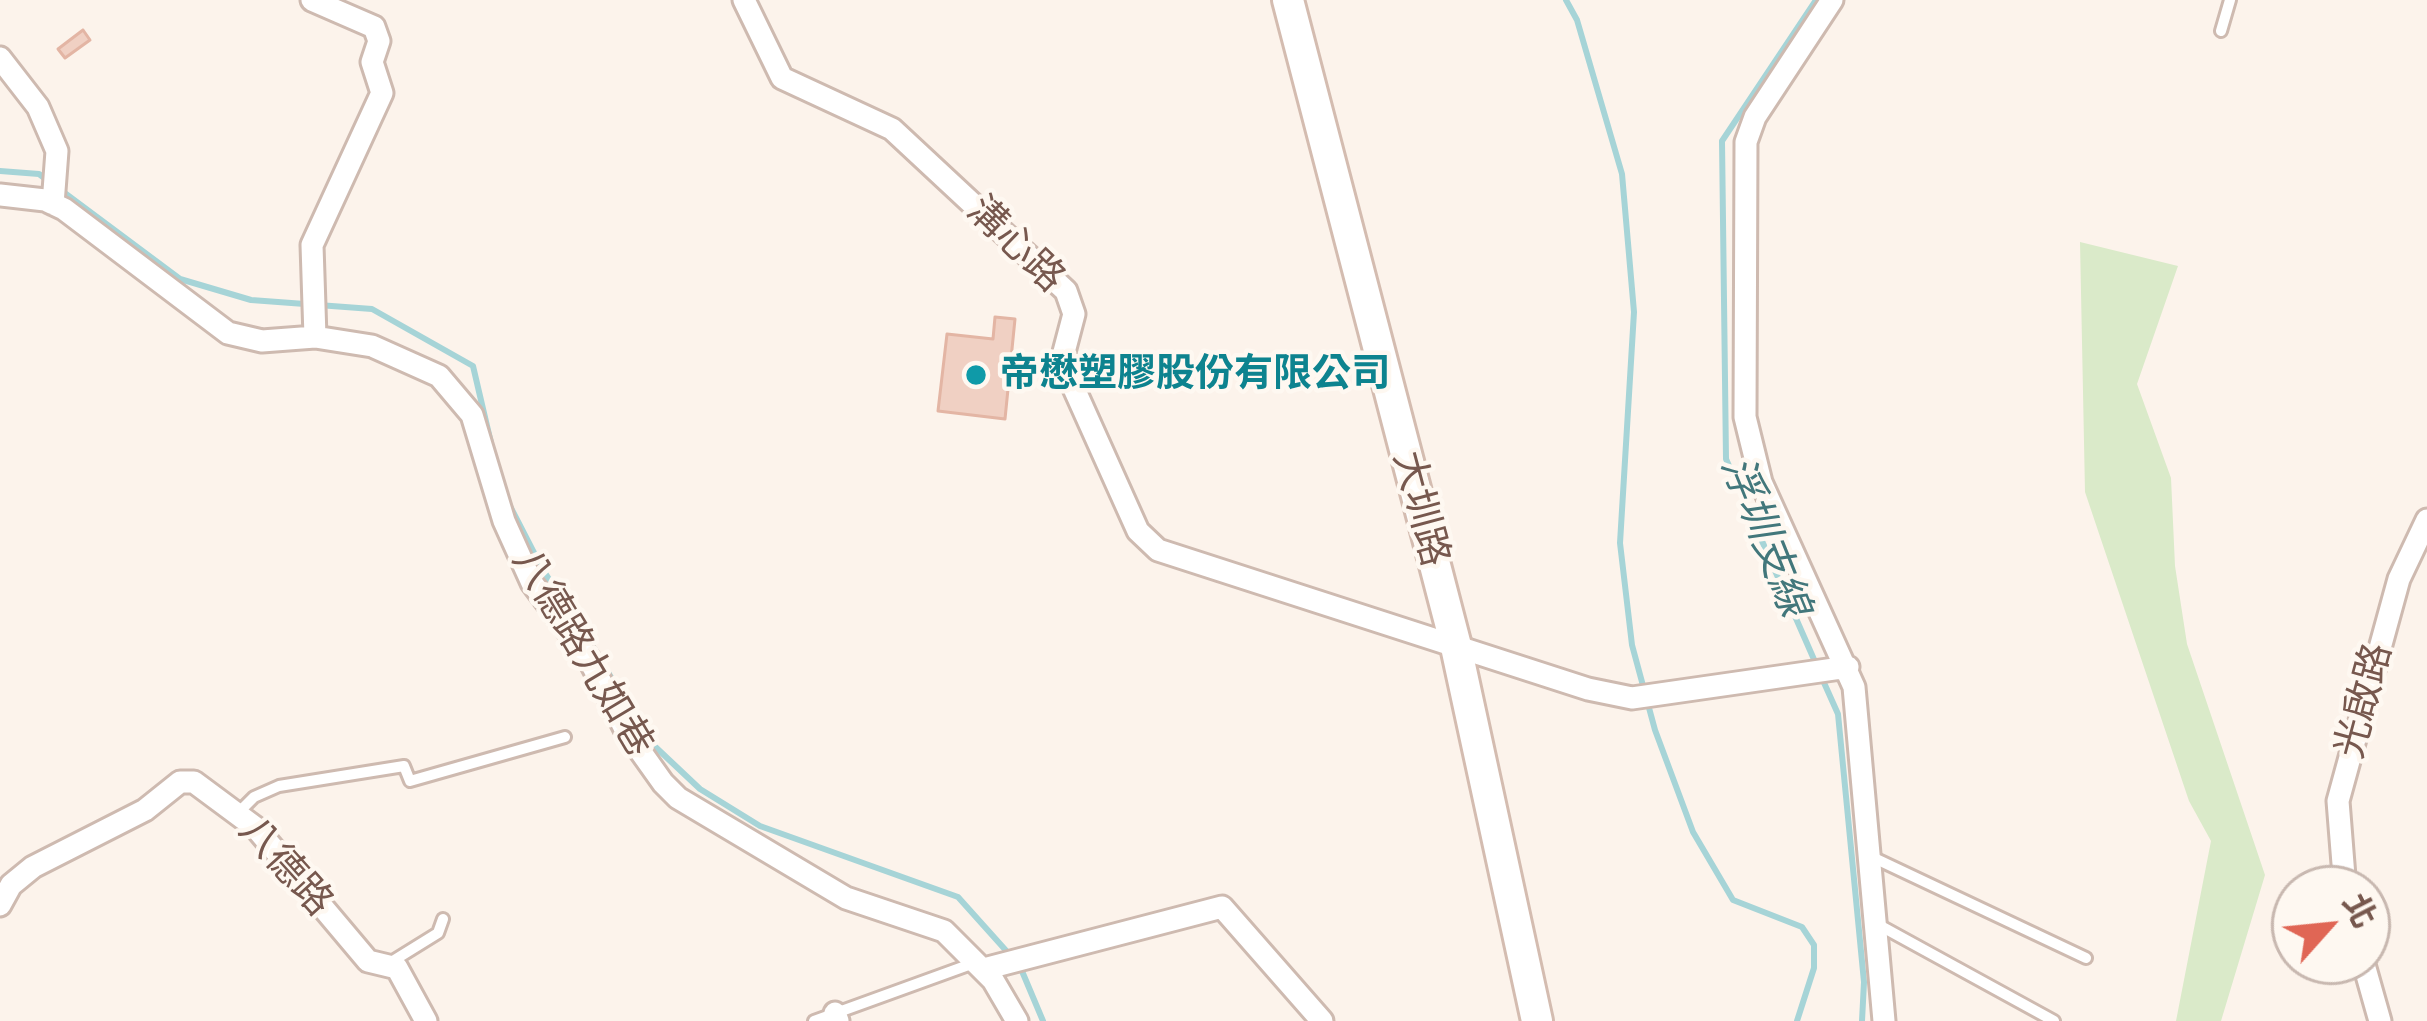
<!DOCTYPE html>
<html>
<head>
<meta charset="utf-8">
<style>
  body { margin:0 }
  #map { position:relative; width:2427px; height:1021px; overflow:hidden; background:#fcf3eb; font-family:Manrope,"Noto Sans TC",sans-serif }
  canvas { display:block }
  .north { position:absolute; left:2271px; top:865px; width:120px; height:120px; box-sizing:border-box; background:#fef8f1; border:3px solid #c8b8b0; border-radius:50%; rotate:63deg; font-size:33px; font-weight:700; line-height:48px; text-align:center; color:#77584e }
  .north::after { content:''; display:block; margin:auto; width:42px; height:54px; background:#e06655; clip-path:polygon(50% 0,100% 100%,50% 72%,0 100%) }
</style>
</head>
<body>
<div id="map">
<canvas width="2427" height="1021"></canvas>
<div class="north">北</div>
</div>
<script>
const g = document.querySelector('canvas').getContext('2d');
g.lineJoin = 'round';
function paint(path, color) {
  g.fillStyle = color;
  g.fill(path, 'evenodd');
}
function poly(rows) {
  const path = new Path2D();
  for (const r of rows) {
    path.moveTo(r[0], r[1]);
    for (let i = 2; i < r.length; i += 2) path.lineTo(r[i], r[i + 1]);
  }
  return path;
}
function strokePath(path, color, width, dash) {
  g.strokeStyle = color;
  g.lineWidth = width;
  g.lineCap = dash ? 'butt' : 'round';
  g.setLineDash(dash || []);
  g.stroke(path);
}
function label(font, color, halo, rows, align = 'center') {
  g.font = font + ' Manrope,"Noto Sans TC",sans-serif';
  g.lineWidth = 9;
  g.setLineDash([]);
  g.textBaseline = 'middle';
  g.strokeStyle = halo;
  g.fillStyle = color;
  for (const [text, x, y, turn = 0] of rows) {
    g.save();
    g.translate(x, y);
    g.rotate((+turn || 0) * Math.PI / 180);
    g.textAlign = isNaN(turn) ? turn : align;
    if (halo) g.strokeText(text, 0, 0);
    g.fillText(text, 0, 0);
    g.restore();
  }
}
paint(poly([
  [2080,242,2178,266,2137,384,2171,478,2175,566,2187,644,2265,875,2221,1021,2176,1021,2211,841,2189,801,2085,492]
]), '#daeac9');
strokePath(poly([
  [1566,0,1577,20,1622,174,1634,312,1620,543,1632,645,1655,730,1693,832,1733,900,1802,927,1814,945,1814,968,1797,1021],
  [0,171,39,174,51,183],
  [62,191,180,279,251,300,372,309,473,366,491,443],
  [508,502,543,570,595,650],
  [602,662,647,739,700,789,760,826,958,897,1010,955],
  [1816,664,1726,459,1722,141,1816,0],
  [1821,676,1838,714,1864,982,1862,1021],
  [1019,964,1043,1021]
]), '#a6d4d7', 6);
const building = poly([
  [83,30,90,40,65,58,58,49,83,30],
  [995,317,1015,319,1005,419,938,411,947,334,993,339,995,317]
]);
paint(building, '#f0d0c3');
strokePath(building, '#e3b5a4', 3);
const lane = poly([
  [2221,31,2230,0],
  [238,813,254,797,279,786,404,766,410,781,565,737],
  [1872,857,2086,958],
  [1877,924,2054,1021],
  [388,964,438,933,443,919],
  [814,1021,974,963]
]);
const street = poly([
  [312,0,374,27,379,41,372,62,382,93,312,245,315,337],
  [744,0,782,78,892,129,1066,291,1074,314,1064,352,1068,375,1138,531,1158,550,1588,689,1632,698,1848,667],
  [1832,0,1755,117,1746,142,1745,417,1761,482,1854,687,1884,1021],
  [0,58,38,107,57,151,53,204],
  [0,195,45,200,64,209,228,333,262,341,315,337,372,346,439,376,472,415,504,521,532,583,589,659,626,731,663,783,678,798,846,898,944,931,993,980,1017,1021],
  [2345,889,2338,801,2399,579,2427,520],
  [0,905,11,885,33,867,145,810,180,782,194,782,256,828,368,961,397,968,426,1021],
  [2363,961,2380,1021],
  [984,969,1222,907,1322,1021],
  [835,1013,838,1021]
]);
const secondary = poly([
  [1288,0,1455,642,1537,1021]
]);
strokePath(lane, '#cebab0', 16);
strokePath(street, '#cebab0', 27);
strokePath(secondary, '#d4bcb0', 36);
strokePath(lane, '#fff', 10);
strokePath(street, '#fff', 21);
strokePath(secondary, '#fff', 30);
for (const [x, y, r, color] of [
  [976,375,12,"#0f9aa8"]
]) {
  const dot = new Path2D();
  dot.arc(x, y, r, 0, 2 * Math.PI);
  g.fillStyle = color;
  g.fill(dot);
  strokePath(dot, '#fef8f1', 4.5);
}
label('39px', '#77584e', '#fef8f1', [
  ["溝心路",1015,245,44],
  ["大圳路",1420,509,75],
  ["八德路九如巷",582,653,59],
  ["光啟路",2365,701,-75],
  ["八德路",285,867,48]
]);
label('bold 39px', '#0d838f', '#fef8f1', [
  ["帝懋塑膠股份有限公司",1000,375]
], 'left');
label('italic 42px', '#42777b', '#fef8f1', [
  ["浮圳支線",1764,537,68]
]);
</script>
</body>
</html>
